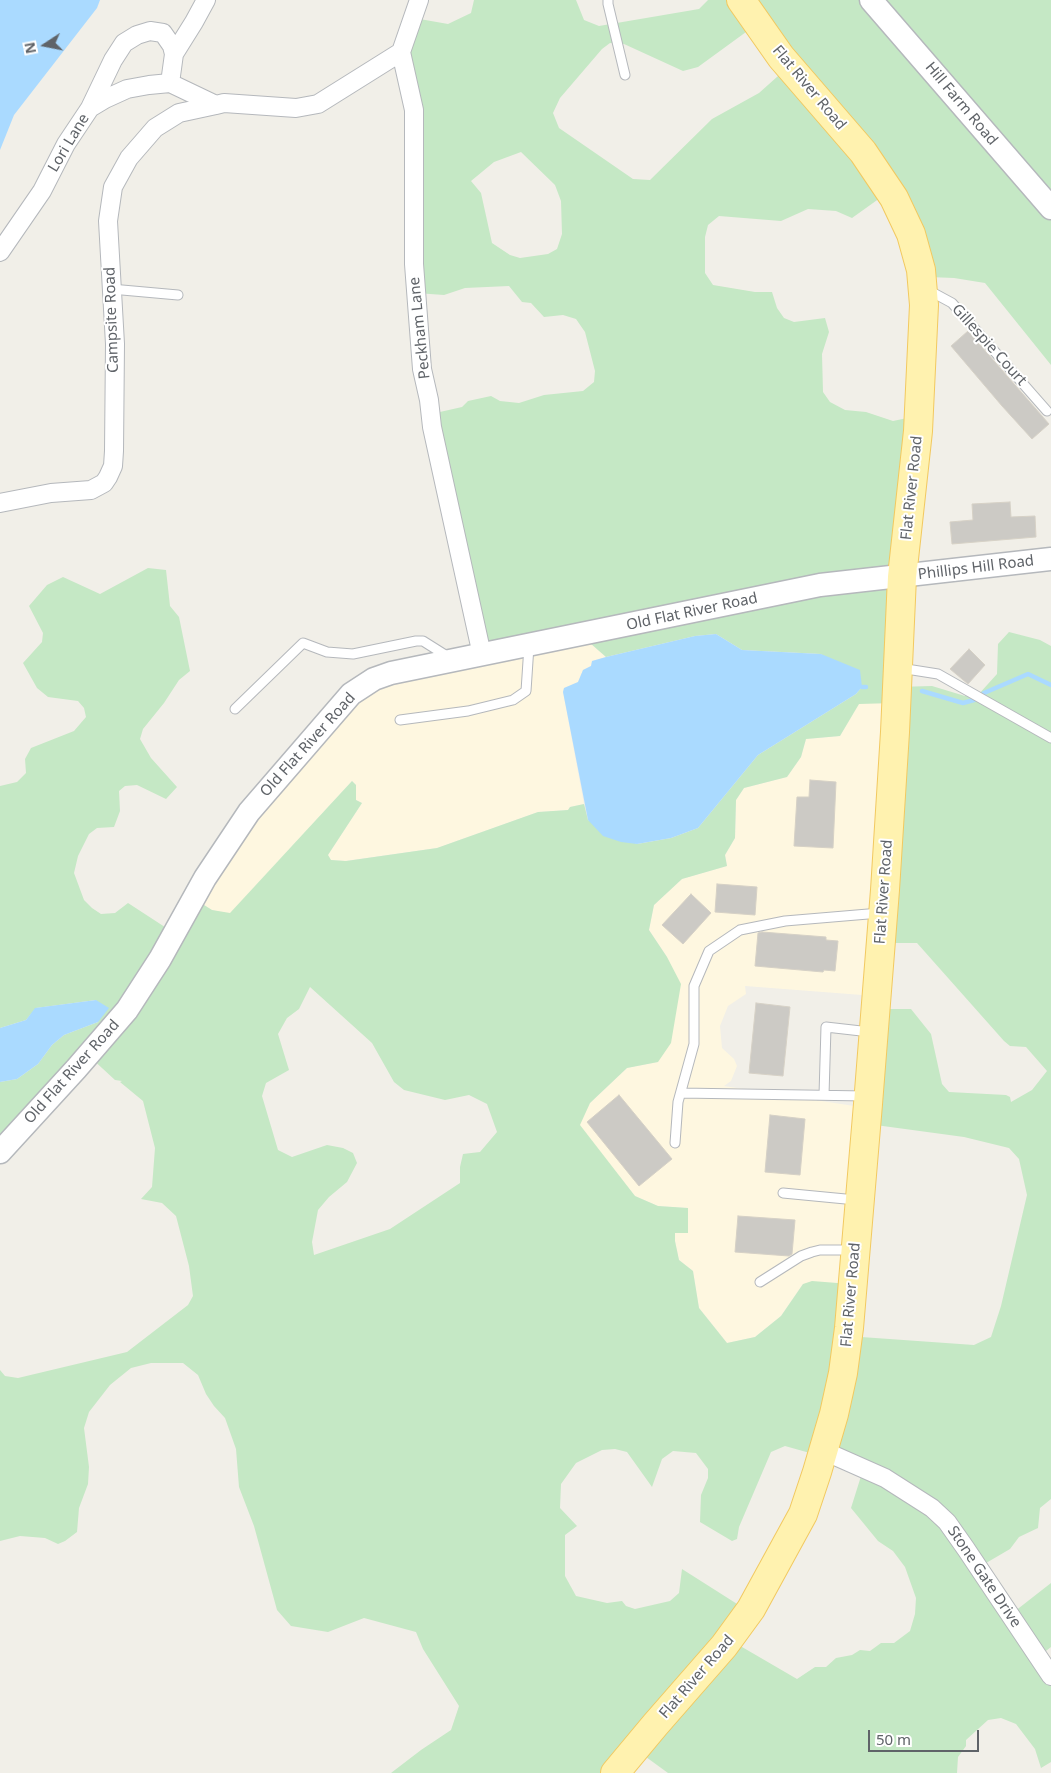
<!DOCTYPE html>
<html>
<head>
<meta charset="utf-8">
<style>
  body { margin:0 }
  #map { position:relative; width:1051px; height:1773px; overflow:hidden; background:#f1efe8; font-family:"Noto Sans",sans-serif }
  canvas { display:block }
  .north { position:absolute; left:20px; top:20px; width:50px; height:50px; -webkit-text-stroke:4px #fff; paint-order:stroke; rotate:259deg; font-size:14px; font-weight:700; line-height:20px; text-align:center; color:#5f6368 }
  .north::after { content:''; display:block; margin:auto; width:18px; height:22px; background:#5f6368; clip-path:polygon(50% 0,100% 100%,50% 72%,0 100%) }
  .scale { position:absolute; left:868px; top:1730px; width:111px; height:22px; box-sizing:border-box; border:2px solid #5f6368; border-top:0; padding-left:6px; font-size:15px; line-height:18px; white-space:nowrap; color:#5f6368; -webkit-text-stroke:4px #fff; paint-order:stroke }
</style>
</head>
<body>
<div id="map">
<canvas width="1051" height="1773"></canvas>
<div class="north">N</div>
<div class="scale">50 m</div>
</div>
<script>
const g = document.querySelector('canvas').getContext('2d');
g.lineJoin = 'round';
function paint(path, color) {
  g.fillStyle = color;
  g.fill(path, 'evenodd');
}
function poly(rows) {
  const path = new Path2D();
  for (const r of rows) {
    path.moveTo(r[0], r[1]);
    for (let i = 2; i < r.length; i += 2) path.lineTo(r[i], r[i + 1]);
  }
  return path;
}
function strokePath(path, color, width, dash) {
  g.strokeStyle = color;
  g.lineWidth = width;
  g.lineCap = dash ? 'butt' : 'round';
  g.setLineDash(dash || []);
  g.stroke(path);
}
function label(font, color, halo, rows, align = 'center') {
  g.font = font + ' "Noto Sans",sans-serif';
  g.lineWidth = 4;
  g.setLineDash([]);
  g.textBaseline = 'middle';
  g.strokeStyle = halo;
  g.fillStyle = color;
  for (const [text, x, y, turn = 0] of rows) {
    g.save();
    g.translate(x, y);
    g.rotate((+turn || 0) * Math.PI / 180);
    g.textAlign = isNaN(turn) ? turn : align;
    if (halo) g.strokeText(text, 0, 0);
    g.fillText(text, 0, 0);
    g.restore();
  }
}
paint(poly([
  [582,636,606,657,592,661,591,666,583,670,578,682,564,688,563,692,584,804,570,807,568,810,538,812,437,848,345,861,331,860,328,855,362,803,356,800,356,785,352,781,230,914,212,910,193,898,349,693],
  [859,703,894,703,875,996,745,986,746,994,728,1006,720,1026,722,1048,734,1059,737,1066,731,1081,724,1086,867,1108,850,1284,803,1284,781,1316,755,1337,727,1343,699,1308,693,1271,679,1260,675,1241,675,1233,688,1208,658,1206,635,1196,579,1125,590,1103,627,1068,658,1062,667,957,649,930,654,905,682,879,727,866,725,855,735,838,736,800,744,788,787,777,801,757,806,739,840,736]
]), '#fef7e0');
paint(poly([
  [474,0,576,0,584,20,599,26,699,9,708,0,1051,0,1051,365,985,283,954,278,929,277,887,193,852,218,836,211,808,209,781,221,719,216,708,225,705,237,705,273,713,285,755,292,772,292,777,308,784,318,794,322,825,318,829,332,822,354,823,392,830,402,845,410,866,412,893,421,912,417,896,687,932,686,965,696,978,695,997,674,998,644,1009,632,1040,640,1051,646,1051,1499,1040,1508,1038,1528,1019,1537,1010,1549,981,1566,1010,1615,1051,1583,1051,1647,1042,1654,1051,1679,1051,1762,1041,1768,1035,1749,1016,1724,1001,1718,988,1720,966,1740,966,1746,958,1757,957,1773,668,1773,635,1749,613,1773,391,1773,421,1750,451,1730,459,1706,423,1649,416,1632,364,1618,328,1632,291,1626,277,1610,254,1526,239,1487,236,1449,225,1418,214,1406,206,1394,198,1375,183,1363,151,1363,131,1368,110,1385,89,1412,84,1428,89,1467,88,1484,79,1508,77,1532,65,1541,58,1544,45,1538,20,1536,0,1541,0,1370,5,1376,18,1378,127,1352,188,1305,193,1296,189,1266,176,1216,162,1203,141,1199,152,1187,155,1148,143,1101,120,1082,122,1081,115,1080,89,1056,0,1150,0,1082,17,1079,38,1064,52,1045,64,1035,98,1022,96,1000,36,1008,26,1020,0,1028,0,786,17,782,26,773,25,759,31,748,74,731,86,717,84,708,78,701,48,697,37,688,23,663,42,642,43,633,29,606,47,585,63,577,100,594,148,568,166,570,170,606,179,617,190,671,179,680,164,703,143,729,140,739,151,758,177,787,166,799,137,785,125,786,119,791,120,811,114,827,97,828,89,834,78,856,74,873,84,900,92,908,101,914,115,913,128,903,171,931,193,898,212,910,230,913,352,781,356,785,356,800,362,803,328,855,331,860,346,861,437,848,538,812,568,810,570,807,584,804,588,820,637,844,671,838,698,828,758,755,856,694,862,687,821,654,742,650,716,634,695,636,606,657,582,636,489,654,431,414,462,407,468,401,491,396,500,401,519,403,544,395,583,391,594,382,595,371,585,332,576,319,563,315,544,317,531,303,522,302,509,286,465,288,444,295,416,293,413,117,400,53,414,18,448,24,471,13],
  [757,24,787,68,759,93,712,119,650,180,633,179,559,128,553,113,560,98,602,49,610,43,624,44,683,71,698,67],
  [521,152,555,185,561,201,562,234,557,249,548,254,520,258,510,255,492,243,481,193,471,181,494,162],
  [894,703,880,943,917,943,1004,1041,1010,1046,1026,1047,1047,1071,1032,1090,1011,1102,1010,1097,1006,1095,949,1092,942,1084,931,1034,911,1009,875,1009,868,1124,964,1137,1009,1148,1019,1159,1027,1195,1001,1306,991,1337,974,1345,847,1336,850,1284,812,1281,803,1284,781,1316,755,1337,727,1343,699,1308,693,1271,679,1260,675,1241,675,1233,688,1233,688,1208,658,1206,635,1196,580,1125,590,1103,627,1068,658,1062,671,1043,681,984,667,957,649,930,654,905,682,879,727,866,725,855,735,838,736,800,744,788,787,777,801,757,806,739,840,736,859,704],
  [310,987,372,1043,394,1082,404,1090,445,1100,469,1095,487,1104,497,1132,480,1152,463,1154,460,1167,460,1183,390,1229,314,1255,312,1242,318,1210,329,1197,347,1182,357,1163,353,1153,343,1148,327,1145,292,1157,278,1150,262,1096,266,1083,289,1070,278,1034,287,1018,299,1009],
  [785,1446,817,1455,862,1473,851,1508,878,1541,893,1551,905,1567,916,1598,915,1614,910,1631,894,1643,881,1643,870,1651,860,1650,852,1655,836,1658,826,1667,815,1667,797,1679,730,1640,745,1609,682,1569,679,1593,670,1601,635,1609,626,1606,622,1601,607,1603,576,1596,565,1576,565,1535,577,1526,560,1508,561,1484,576,1463,602,1450,615,1449,627,1452,652,1487,662,1459,673,1451,696,1453,708,1469,708,1478,701,1495,700,1522,732,1541,737,1539,739,1527,771,1452]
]), '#c5e8c5');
paint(poly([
  [0,0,100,0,97,8,14,115,0,150],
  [716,634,742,650,821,654,860,670,862,687,856,694,758,755,698,828,671,838,637,844,621,842,603,836,588,820,563,692,564,688,578,682,583,670,591,666,592,661,606,657,695,636],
  [96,1000,109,1008,98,1022,64,1035,52,1045,38,1064,17,1079,0,1082,0,1028,26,1020,35,1008]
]), '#aadaff');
strokePath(poly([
  [862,687,866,687],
  [922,691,963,703,974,700],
  [984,693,1028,674,1051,685]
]), '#aadaff', 4.5);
const building = poly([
  [968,331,1049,424,1032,439,1002,406,951,346,968,331],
  [1010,502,1011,517,1035,516,1036,537,952,544,950,522,973,520,972,504,1010,502],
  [969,649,985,665,968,684,950,669,969,649],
  [810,780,836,782,833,848,794,846,797,797,809,797,810,780],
  [717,884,757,887,755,915,715,912,717,884],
  [691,894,711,913,683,944,662,925,691,894],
  [762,932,826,937,826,940,838,941,835,971,824,970,823,972,755,966,758,933,762,932],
  [756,1003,790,1007,783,1076,749,1073,756,1003],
  [619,1095,672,1159,639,1186,587,1122,619,1095],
  [770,1115,805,1119,800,1175,765,1172,770,1115],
  [738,1216,795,1220,792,1254,789,1256,735,1252,738,1216]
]);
paint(building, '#cccac5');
strokePath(building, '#d6d1c6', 1);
const service = poly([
  [608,0,608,4,625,75],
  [111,289,178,295],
  [928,290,952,303,1047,411],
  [900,668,938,674,1051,738],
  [235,709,303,643,327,652,353,654,416,641,423,641,450,658],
  [400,720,468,711,513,700,526,691,529,646],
  [681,1093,866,1096],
  [824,1095,826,1027,870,1032],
  [675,1143,678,1102,694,1044,694,986,709,951,740,930,785,921,880,913],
  [783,1193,856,1200],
  [760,1282,801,1256,812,1252,820,1250,852,1250]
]);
const minor = poly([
  [419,0,401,52,414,110,414,264,422,369,429,400,432,427,482,655],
  [170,83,174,54,194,22,206,0],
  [90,108,113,60,124,43,137,35,150,31,163,33,172,46,174,54],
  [0,252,42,191,66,144,90,108,105,99,127,89,149,85,170,83,216,105,224,103,296,108,318,104,401,52],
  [0,503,51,493,91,490,104,483,108,477,113,466,114,451,115,344,108,221,113,187,129,158,155,128,179,113,216,105],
  [824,1451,885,1478,932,1508,947,1522,966,1549,1051,1676]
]);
const tertiary = poly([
  [871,0,1051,208],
  [0,1152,76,1069,127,1010,160,959,205,878,249,812,351,694,374,679,391,673,820,585,1051,559]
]);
const primary = poly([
  [615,1773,655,1725,724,1646,751,1609,803,1514,817,1472,834,1414,843,1373,849,1328,868,1104,885,890,895,732,902,577,918,431,924,305,921,270,911,234,894,198,863,152,781,57,741,0]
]);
strokePath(service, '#b5b8bc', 11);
strokePath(minor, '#b5b8bc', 20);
strokePath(tertiary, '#b5b8bc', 25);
strokePath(primary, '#f2c960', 30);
strokePath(service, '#fff', 9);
strokePath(minor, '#fff', 18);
strokePath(tertiary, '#fff', 22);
strokePath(primary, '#fff2af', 28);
label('15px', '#5f6368', '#fff', [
  ["Flat River Road",809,88,50],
  ["Hill Farm Road",961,104,50],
  ["Lori Lane",69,143,-59],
  ["Campsite Road",112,320,-92],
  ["Peckham Lane",420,328,-96],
  ["Gillespie Court",989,345,48],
  ["Flat River Road",912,488,-84],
  ["Phillips Hill Road",976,568,-7],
  ["Old Flat River Road",692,612,-12],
  ["Old Flat River Road",308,745,-48],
  ["Flat River Road",884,892,-86],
  ["Old Flat River Road",72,1072,-48],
  ["Flat River Road",851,1295,-85],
  ["Stone Gate Drive",984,1577,56],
  ["Flat River Road",697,1677,-49]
]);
</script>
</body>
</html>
